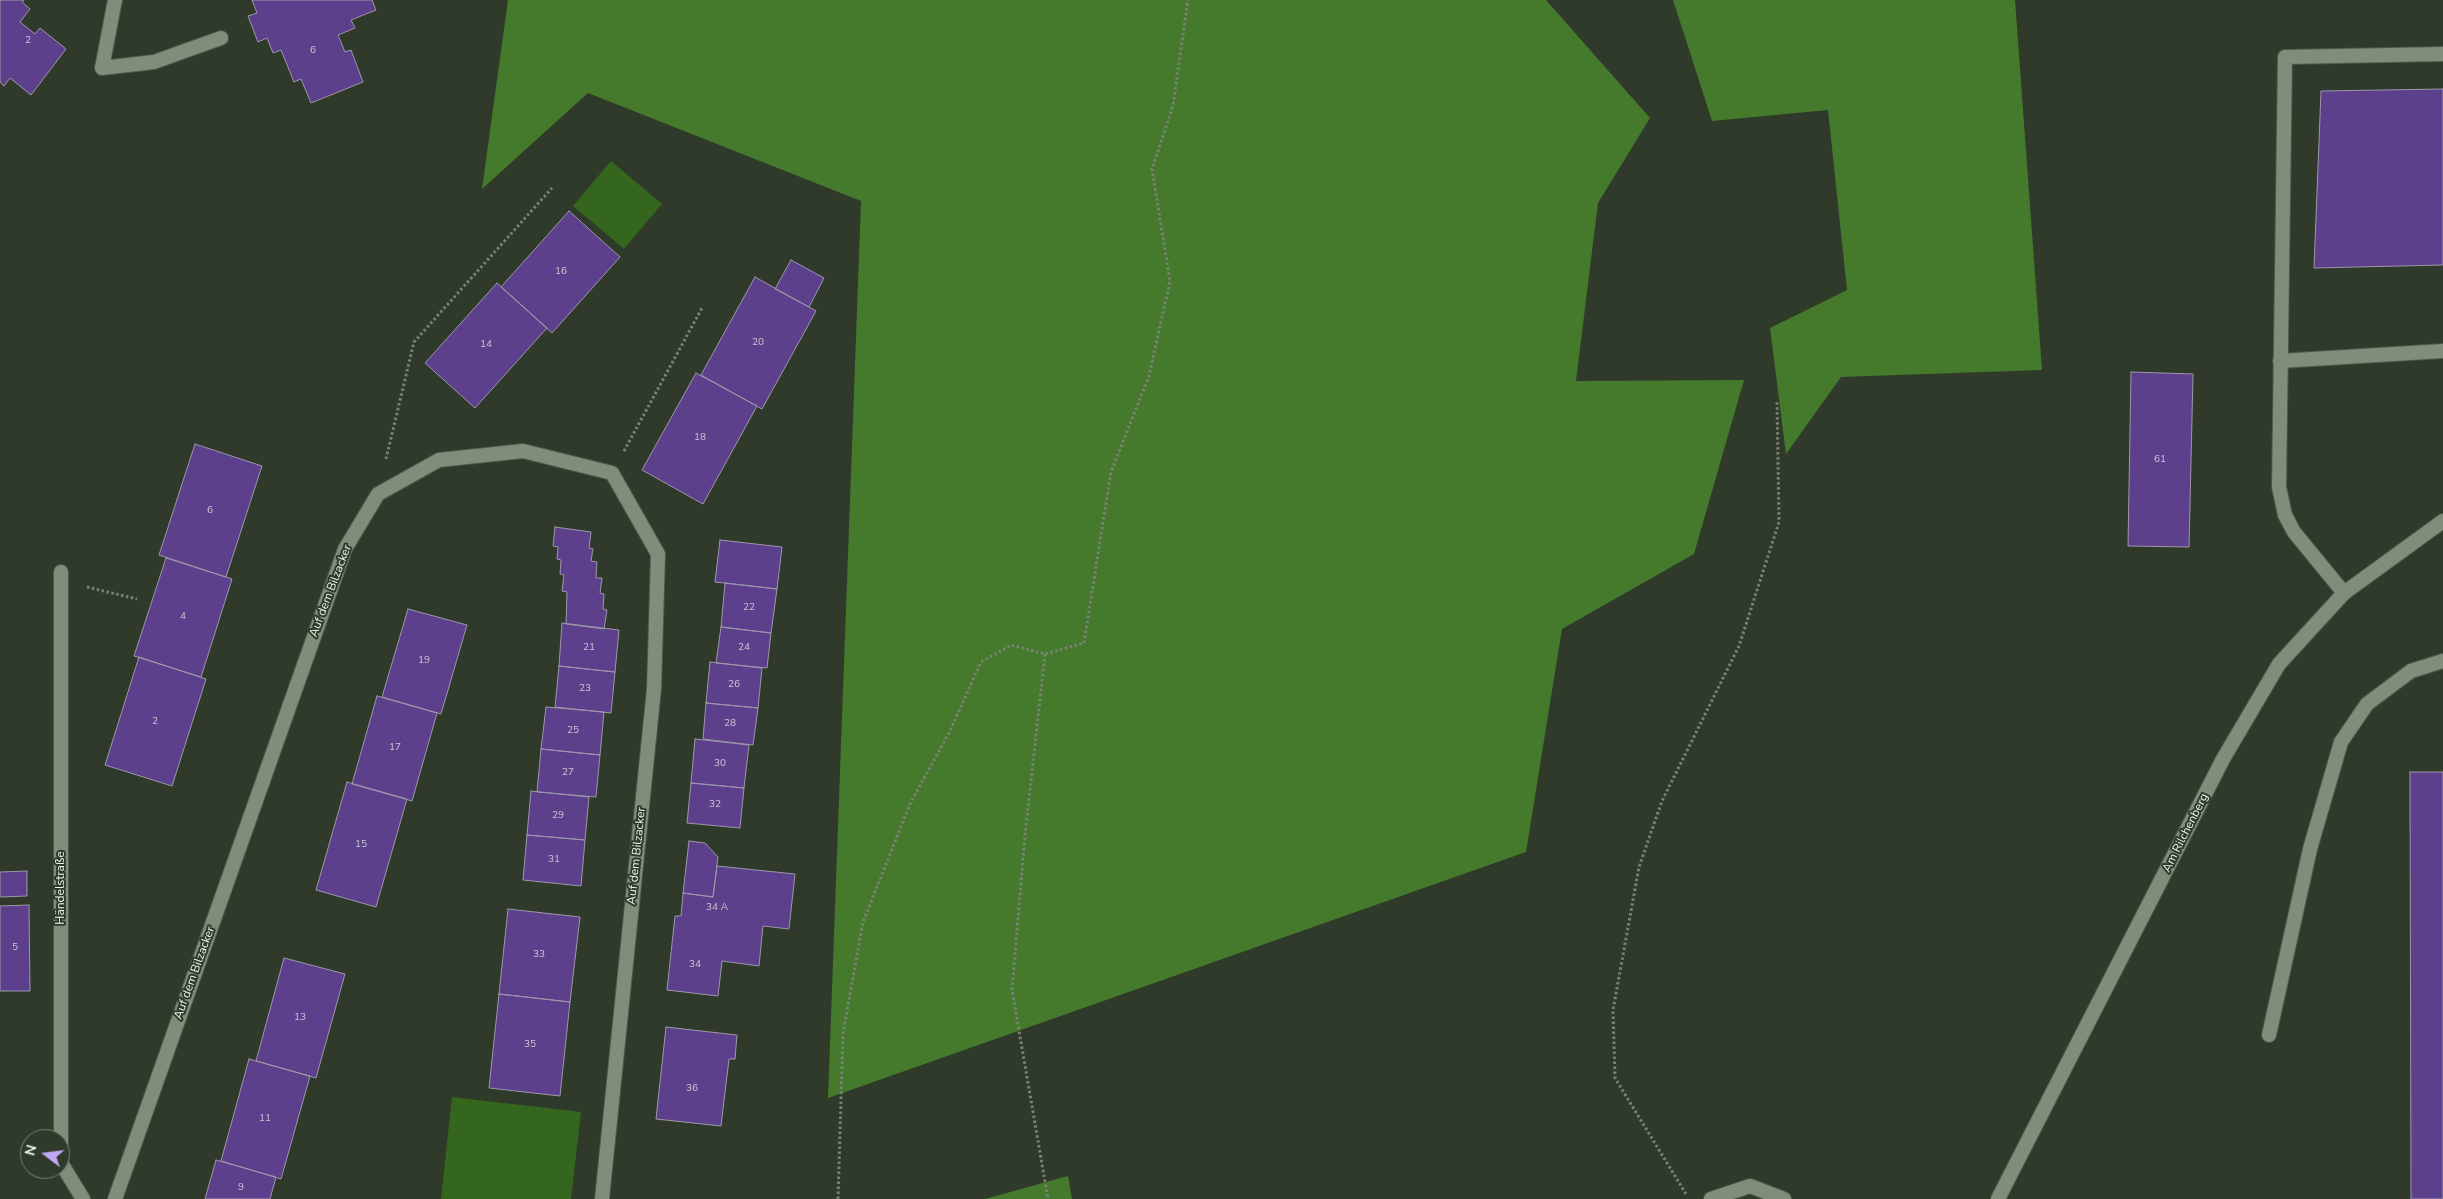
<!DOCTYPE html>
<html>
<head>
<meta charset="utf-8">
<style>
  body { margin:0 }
  #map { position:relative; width:2443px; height:1199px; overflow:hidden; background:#2f3a2a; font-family:"Nunito Sans",sans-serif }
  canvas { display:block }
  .north { position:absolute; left:20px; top:1129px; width:50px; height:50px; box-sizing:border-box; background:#2f3a2a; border:1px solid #7b8578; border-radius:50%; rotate:285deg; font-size:14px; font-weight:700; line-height:20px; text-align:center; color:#eef6ec }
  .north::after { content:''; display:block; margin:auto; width:18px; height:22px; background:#c1a8f3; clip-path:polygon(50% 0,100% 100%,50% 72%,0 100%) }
</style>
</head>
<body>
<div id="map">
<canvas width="2443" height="1199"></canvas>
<div class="north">N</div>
</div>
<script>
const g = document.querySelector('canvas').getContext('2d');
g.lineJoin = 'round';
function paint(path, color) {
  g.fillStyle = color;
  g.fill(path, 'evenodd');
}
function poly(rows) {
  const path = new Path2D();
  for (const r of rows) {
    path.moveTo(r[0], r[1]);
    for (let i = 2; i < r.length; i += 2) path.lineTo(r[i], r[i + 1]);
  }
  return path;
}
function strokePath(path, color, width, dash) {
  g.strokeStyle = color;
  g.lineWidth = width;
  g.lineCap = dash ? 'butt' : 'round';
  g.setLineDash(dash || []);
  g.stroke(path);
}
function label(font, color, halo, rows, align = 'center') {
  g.font = font + ' "Nunito Sans",sans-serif';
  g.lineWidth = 4;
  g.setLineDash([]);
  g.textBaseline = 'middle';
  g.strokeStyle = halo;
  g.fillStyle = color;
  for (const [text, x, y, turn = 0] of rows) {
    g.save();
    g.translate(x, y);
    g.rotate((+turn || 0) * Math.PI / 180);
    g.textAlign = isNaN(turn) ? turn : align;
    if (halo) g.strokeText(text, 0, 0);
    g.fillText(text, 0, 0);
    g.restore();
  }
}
paint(poly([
  [611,161,662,204,624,249,573,206],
  [452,1097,581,1112,571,1199,441,1199]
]), '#35661d');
paint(poly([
  [508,0,1546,0,1650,118,1598,203,1576,381,1744,380,1694,554,1562,629,1526,852,828,1098,861,201,588,93,482,189],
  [1673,0,2015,0,2042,370,1841,377,1786,454,1770,328,1847,290,1828,110,1712,121],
  [1068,1176,1072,1199,985,1199]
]), '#45792c');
const building = poly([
  [0,0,24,0,22,2,30,9,20,22,35,34,40,28,66,49,31,95,10,78,4,86,0,82,0,0],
  [252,0,372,0,376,10,351,20,355,28,338,35,345,52,351,50,363,82,311,103,301,79,294,82,281,50,273,53,267,38,258,42,248,16,257,13,252,0],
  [2443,89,2443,265,2314,268,2321,91,2443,89],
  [569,211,620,257,552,333,501,287,569,211],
  [791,260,824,278,809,307,775,289,791,260],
  [755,277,816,311,762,409,701,375,755,277],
  [497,283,547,328,475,408,425,363,497,283],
  [2131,372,2193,374,2189,547,2128,546,2131,372],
  [696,373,757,406,703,504,642,470,696,373],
  [195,444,262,466,226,577,159,555,195,444],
  [555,527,591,532,589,548,593,549,591,561,597,562,596,578,602,578,600,593,604,594,603,609,607,610,604,629,566,624,567,592,562,591,564,575,560,574,561,560,557,559,558,547,553,546,555,527],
  [720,540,782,547,777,589,715,582,720,540],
  [166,558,232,579,201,677,134,656,166,558],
  [725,583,777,589,771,633,721,627,725,583],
  [408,609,467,625,441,714,382,697,408,609],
  [562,623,619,630,615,672,559,666,562,623],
  [721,627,771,633,767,668,716,663,721,627],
  [139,657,206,679,172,786,105,765,139,657],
  [710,662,762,668,758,708,706,703,710,662],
  [559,666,615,672,611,713,555,707,559,666],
  [377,696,437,713,412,801,352,784,377,696],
  [706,703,758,708,753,745,703,739,706,703],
  [546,707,604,712,600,755,541,749,546,707],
  [695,739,749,745,744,788,691,783,695,739],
  [541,749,600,755,596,797,537,792,541,749],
  [2410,772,2443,772,2443,1199,2411,1199,2410,772],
  [347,782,407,799,376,907,316,890,347,782],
  [691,783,744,788,740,828,687,823,691,783],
  [531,791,589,797,585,840,527,835,531,791],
  [527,835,585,840,581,886,523,880,527,835],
  [689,841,705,843,718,857,713,897,683,893,689,841],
  [717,866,795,874,789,929,763,926,759,966,722,961,718,996,667,990,675,916,681,916,683,893,713,897,717,866],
  [27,871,27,896,0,897,0,872,27,871],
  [29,905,30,991,0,991,0,906,29,905],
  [508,909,580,917,570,1002,499,994,508,909],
  [284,958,345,974,316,1078,256,1061,284,958],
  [499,994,570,1002,560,1096,489,1088,499,994],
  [666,1027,737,1035,735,1059,729,1059,721,1126,656,1119,666,1027],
  [249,1059,310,1076,281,1179,221,1161,249,1059],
  [216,1160,276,1177,270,1199,205,1199,216,1160]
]);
paint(building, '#5d408c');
strokePath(building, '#9d97ac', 1);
const service = poly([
  [2280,361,2443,351],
  [2344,593,2294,532,2285,515,2279,487,2285,57,2443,54],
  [2269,1035,2310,849,2341,742,2367,704,2411,671,2443,661],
  [1711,1199,1750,1186,1784,1199]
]);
const minor = poly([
  [115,0,102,68,154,62,221,38],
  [61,572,61,1163,83,1199],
  [115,1199,345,549,378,494,439,460,523,451,612,473,658,554,654,689,602,1199],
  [1998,1199,2223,759,2279,664,2344,593,2443,521]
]);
strokePath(service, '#4f584b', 16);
strokePath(minor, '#4f584b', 16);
strokePath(poly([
  [624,451,702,308],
  [386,459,414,342,552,188],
  [87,587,137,599],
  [1045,654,1025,835,1012,990,1048,1199],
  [1686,1194,1615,1078,1613,1010,1639,867,1662,801,1739,646,1779,522,1777,401],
  [838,1199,843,1033,863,922,910,804,950,731,981,662,1011,645,1045,654,1084,643,1111,472,1149,376,1170,281,1152,169,1173,106,1188,0]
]), '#798375', 3, [2.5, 2.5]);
strokePath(service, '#808d7a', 14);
strokePath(minor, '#808d7a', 14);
label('10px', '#cac8d4', null, [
  ["2",28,41],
  ["6",313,51],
  ["16",561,272],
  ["20",758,343],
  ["14",486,345],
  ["18",700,438],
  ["61",2160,460],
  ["6",210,511],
  ["22",749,608],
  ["4",183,617],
  ["21",589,648],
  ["24",744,648],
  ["19",424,661],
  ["26",734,685],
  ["23",585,689],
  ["2",155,722],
  ["28",730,724],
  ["25",573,731],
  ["17",395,748],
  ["30",720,764],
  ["27",568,773],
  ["32",715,805],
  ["29",558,816],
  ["15",361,845],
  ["31",554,860],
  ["34 A",717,908],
  ["5",15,948],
  ["33",539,955],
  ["34",695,965],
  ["13",300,1018],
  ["35",530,1045],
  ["36",692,1089],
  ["11",265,1119],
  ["9",241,1188]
]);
label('12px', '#eef6ec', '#2f3a2a', [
  ["Auf dem Bilzacker",331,591,-69],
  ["Am Rilchenberg",2186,833,-63],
  ["Auf dem Bilzacker",637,856,-84],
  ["Händelstraße",61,888,-90],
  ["Auf dem Bilzacker",195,973,-70]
]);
</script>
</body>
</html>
